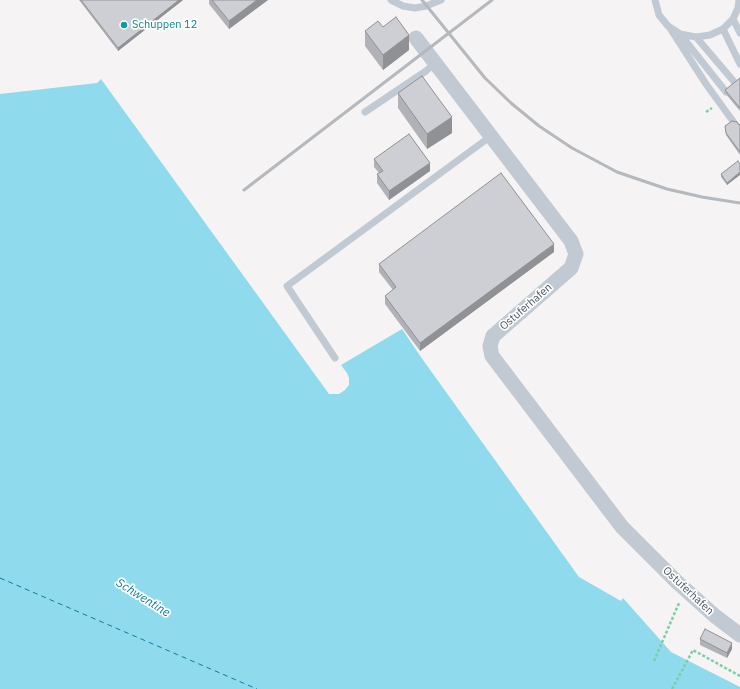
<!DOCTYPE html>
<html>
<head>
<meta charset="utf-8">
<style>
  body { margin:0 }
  canvas { display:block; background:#f5f3f3 }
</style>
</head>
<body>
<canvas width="740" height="689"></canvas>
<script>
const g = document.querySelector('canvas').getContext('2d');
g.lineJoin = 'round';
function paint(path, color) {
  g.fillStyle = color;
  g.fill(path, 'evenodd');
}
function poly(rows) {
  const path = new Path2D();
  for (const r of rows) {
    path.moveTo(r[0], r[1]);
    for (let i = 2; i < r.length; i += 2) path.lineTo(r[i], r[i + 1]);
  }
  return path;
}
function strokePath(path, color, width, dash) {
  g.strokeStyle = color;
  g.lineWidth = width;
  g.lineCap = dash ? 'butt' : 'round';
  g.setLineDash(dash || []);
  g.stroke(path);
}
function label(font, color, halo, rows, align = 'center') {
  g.font = font + ' "IBM Plex Sans",sans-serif';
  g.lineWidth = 3.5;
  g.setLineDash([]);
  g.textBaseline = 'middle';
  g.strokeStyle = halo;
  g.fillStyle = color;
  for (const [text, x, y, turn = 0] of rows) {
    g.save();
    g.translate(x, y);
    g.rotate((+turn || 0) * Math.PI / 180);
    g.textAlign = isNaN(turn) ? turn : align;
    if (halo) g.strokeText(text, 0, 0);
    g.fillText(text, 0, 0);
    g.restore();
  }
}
paint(poly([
  [101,79,329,394,339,394,345,390,349,385,349,378,347,373,341,365,402,329,423,360,579,577,621,601,623,598,671,652,740,687,740,689,0,689,0,94,97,83]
]), '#90daee');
strokePath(poly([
  [0,578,257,689]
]), '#0c7c9b', 1, [5, 4]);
strokePath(poly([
  [706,112,712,108],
  [654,661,679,603],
  [672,689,693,650,740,676]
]), '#7ad0a6', 2.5, [3, 2]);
strokePath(poly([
  [391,0,403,6,415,8,426,6,441,0],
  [655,0,659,15,668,26,680,34,696,37,710,35,723,29,733,19,738,8,739,0],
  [733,19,740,33],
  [670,28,706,84,735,124],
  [723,29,740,64],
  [680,34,726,92],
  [696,37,736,84],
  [365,112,426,71,435,63],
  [335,358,287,286,491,136]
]), '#c1cad2', 7);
strokePath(poly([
  [416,38,571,241,576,254,571,268,493,336,490,346,492,356,622,527,677,582,715,616,740,635]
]), '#c1cad2', 15);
strokePath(poly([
  [422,0,485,78,511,103,539,126,572,148,617,172,667,189,702,197,740,203],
  [244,190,492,0]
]), '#b5b8bd', 3);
paint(poly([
  [79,0,183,0,118,51],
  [209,0,268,0,229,29,209,4],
  [383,27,409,50,383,70,365,46,365,31],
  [740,78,740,111,725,93,725,90],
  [398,93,452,133,427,149,398,108],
  [740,124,740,155,726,135,725,126,739,125],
  [374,159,430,171,389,200,377,183,377,174,379,173,374,167],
  [740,164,727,185,721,177,721,174],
  [554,252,420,351,385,304,385,296,393,290,379,272,379,264],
  [700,639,732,649,727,658,700,645]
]), '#b0b2b7');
paint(poly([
  [179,0,183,0,118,51,118,48],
  [257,0,268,0,229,29,229,21],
  [409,35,409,50,383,70,383,55],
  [452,117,452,133,427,149,427,134],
  [430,163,430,171,389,200,389,191],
  [740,172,740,175,727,185,727,183],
  [554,244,554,252,420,351,420,343],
  [732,643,732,649,727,658,727,653]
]), '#909195');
const building = poly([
  [81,0,179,0,118,48,81,0],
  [212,0,257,0,229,21,212,0],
  [396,17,409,35,383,55,365,31,378,21,383,27,396,17],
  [422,76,452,117,427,134,398,93,422,76],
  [740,78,740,108,725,90,740,78],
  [732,121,737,122,739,125,740,124,740,152,726,133,725,126,732,121],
  [409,134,430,163,389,191,377,174,383,171,374,159,409,134],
  [738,161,740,164,740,172,727,183,721,174,738,161],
  [501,173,554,244,420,343,385,296,396,287,379,264,501,173],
  [705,629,732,643,727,653,700,639,705,629]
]);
paint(building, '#cdcfd5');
strokePath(building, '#909195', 1);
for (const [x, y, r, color] of [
  [124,25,4,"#0f9aa8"]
]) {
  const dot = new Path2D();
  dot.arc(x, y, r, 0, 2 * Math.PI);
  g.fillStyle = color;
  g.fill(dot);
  strokePath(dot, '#fff', 1.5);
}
label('11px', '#0d838f', '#fff', [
  ["Schuppen 12",132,25]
], 'left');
label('11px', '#4a5661', '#fff', [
  ["Ostuferhafen",526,307,-41],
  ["Ostuferhafen",688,591,43]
]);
label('italic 12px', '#0c7c9b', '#fff', [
  ["Schwentine",143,598,32]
]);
</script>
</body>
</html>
